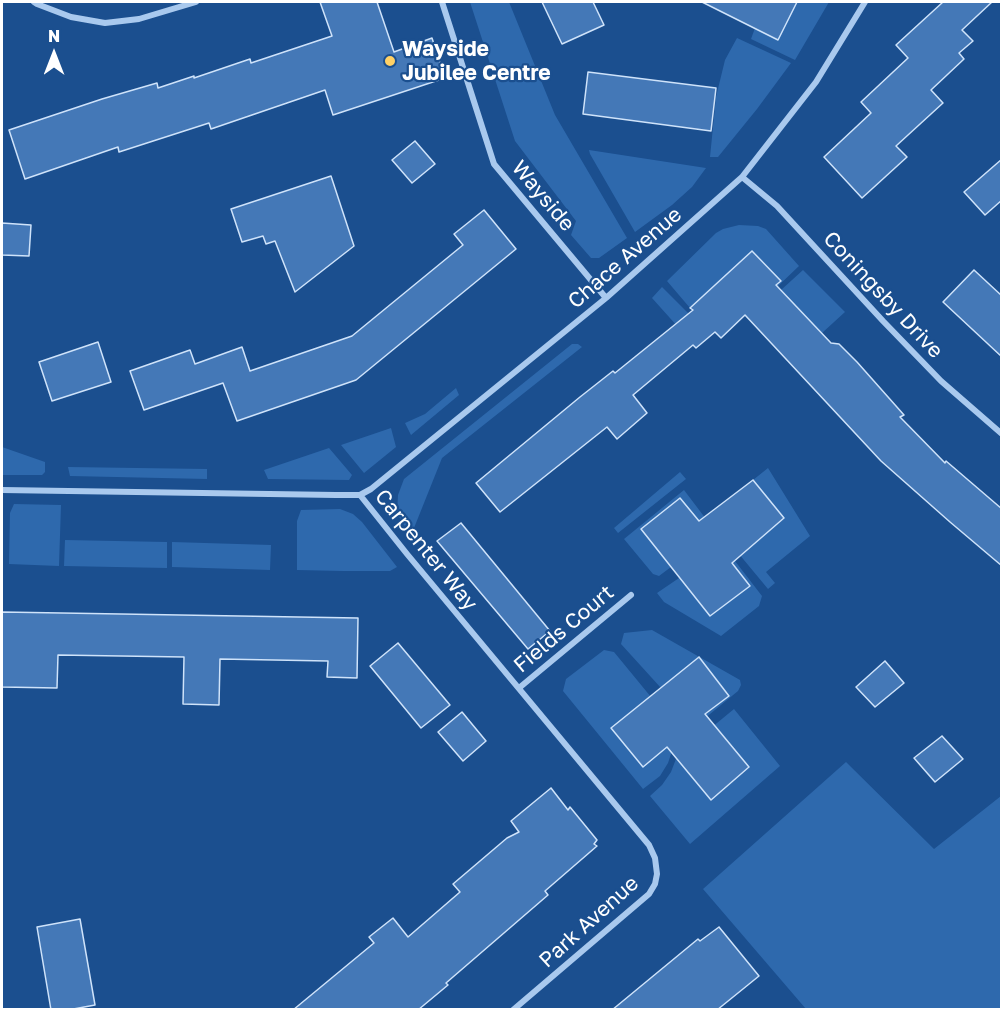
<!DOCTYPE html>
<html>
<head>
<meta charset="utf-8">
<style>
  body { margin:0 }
  #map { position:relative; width:1003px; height:1011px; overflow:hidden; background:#1b4f8f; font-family:"Golos Text",sans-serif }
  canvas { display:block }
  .frame { position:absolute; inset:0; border:3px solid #fff; pointer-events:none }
  .north { position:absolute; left:24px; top:24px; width:60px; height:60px; -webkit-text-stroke:4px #1b4f8f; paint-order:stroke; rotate:0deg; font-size:16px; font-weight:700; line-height:24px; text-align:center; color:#fff }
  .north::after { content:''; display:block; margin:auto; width:21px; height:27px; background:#fff; clip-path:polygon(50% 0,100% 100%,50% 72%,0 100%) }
</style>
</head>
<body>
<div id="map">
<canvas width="1003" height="1011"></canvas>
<div class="frame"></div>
<div class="north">N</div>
</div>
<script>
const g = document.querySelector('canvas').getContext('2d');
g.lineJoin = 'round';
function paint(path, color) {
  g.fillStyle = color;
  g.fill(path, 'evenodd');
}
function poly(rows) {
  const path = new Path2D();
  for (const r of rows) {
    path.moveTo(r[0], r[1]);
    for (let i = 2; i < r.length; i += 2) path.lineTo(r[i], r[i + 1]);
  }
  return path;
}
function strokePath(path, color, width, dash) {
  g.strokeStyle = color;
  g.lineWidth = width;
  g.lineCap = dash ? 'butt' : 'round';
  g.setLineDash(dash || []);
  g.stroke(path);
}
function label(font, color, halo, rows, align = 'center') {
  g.font = font + ' "Golos Text",sans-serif';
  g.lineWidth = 4.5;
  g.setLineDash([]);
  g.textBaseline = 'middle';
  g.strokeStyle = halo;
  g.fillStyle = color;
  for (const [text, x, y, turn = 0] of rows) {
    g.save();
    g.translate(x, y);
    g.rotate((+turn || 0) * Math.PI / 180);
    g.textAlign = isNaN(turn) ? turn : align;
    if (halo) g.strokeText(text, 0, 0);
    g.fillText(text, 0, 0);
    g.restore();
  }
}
paint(poly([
  [470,2,509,2,555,115,627,238,599,258,591,258,571,235,576,221,515,141],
  [797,2,829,2,795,60,751,39,755,28,778,39],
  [737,38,791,63,757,109,718,157,710,157,716,97,725,60],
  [589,150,706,168,692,187,672,205,635,232,590,154],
  [739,225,758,226,766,229,799,266,777,287,776,286,781,281,752,251,690,308,667,281,716,233,723,229],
  [803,270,845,312,822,333,781,290],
  [662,287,690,315,678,327,652,298],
  [572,344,578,344,582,347,442,458,412,533,403,524,397,513,398,495,404,479],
  [456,388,459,395,411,435,405,423,425,414],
  [391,428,396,447,364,473,341,445],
  [2,447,45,462,45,472,42,475,2,475],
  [329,448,352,475,349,480,268,479,264,470],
  [68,467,207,469,207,479,70,476],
  [768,468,810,536,766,572,775,583,768,589,734,548,744,552,784,519,753,480],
  [680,472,686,479,618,533,614,528],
  [684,490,709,523,704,527,680,498,641,529,671,567,659,576,653,574,624,539],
  [14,504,61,505,59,566,9,564,10,513],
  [340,509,353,514,362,522,397,567,390,571,343,571,297,570,297,521,301,510],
  [65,540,167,542,167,568,64,566],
  [172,542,271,545,270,570,172,567],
  [728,552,762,596,759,606,721,636,664,602,657,593,679,578,710,616,750,586,726,554],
  [652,630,740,680,741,685,738,691,693,728,691,725,729,695,699,658,661,688,621,644,624,633],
  [604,650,614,652,651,697,612,728,672,742,674,745,668,763,660,776,643,789,563,691,566,679],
  [734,709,780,766,690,844,650,796,662,785,671,772,679,751,678,761,711,800,749,768,718,729,700,737],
  [846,762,934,849,1001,796,1001,1009,806,1009,703,889]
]), '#2e69ad');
const building = poly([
  [320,2,377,2,394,52,432,38,445,78,333,115,325,90,211,129,209,123,119,152,118,147,25,179,9,130,102,99,157,83,158,88,194,76,194,78,250,59,251,63,332,36,320,2],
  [542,2,593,2,604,25,562,44,542,2],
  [702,2,797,2,778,40,702,2],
  [943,2,992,2,962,30,973,41,959,53,964,59,931,90,943,103,896,146,907,157,862,198,824,157,871,113,861,102,908,58,896,45,943,2],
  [588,72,716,88,711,131,583,114,588,72],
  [415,141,435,164,412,183,392,160,415,141],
  [1002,159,1002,200,985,215,964,192,1002,159],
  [331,176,354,246,295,292,275,241,266,244,263,236,242,242,231,209,331,176],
  [484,210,516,249,356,380,237,421,223,383,144,410,130,371,190,350,195,364,242,347,250,371,352,336,463,245,454,234,484,210],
  [2,223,31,225,29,256,2,255,2,223],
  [752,251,781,281,776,285,831,343,839,344,857,362,904,415,900,417,945,463,946,461,1002,509,1002,566,950,522,881,461,745,315,721,338,715,332,696,348,693,345,633,395,647,413,617,439,607,427,500,512,476,483,580,397,613,371,615,373,693,310,690,308,752,251],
  [974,270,1002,296,1002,357,943,302,974,270],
  [98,342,111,382,52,401,39,362,98,342],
  [753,480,784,518,732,563,750,586,710,616,641,529,680,498,699,521,753,480],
  [461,523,550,631,528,649,437,541,461,523],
  [2,612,358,618,357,678,327,677,328,661,220,659,219,705,183,704,184,657,58,655,57,688,2,687,2,612],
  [398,643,450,705,421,728,370,666,398,643],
  [699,657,729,696,705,714,749,767,711,800,667,747,643,767,611,728,699,657],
  [885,661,904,683,875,707,856,687,885,661],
  [462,712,486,741,463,761,438,732,462,712],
  [942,736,963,759,935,782,914,758,942,736],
  [551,788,568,810,570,807,597,840,594,844,597,846,545,891,548,895,446,983,448,985,418,1010,293,1010,374,943,369,937,393,918,408,937,460,892,453,884,507,838,519,832,511,821,551,788],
  [80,919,95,1005,68,1010,51,1010,37,927,80,919],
  [719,927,759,976,717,1010,612,1010,698,939,700,941,719,927]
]);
paint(building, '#4478b7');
strokePath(building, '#cfe3fa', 1.5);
strokePath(poly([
  [34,2,37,4,71,17,105,23,139,19,196,2],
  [442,2,494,164,606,298],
  [742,177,777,206,883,321,941,381,1002,434],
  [2,490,336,495,360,495,371,489,606,298,742,177,816,82,865,2],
  [360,495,407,554,649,845,655,858,657,874,655,884,649,894,513,1010],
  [519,688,631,595]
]), '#a9c9ee', 6);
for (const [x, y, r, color] of [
  [390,61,6,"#ffd166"]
]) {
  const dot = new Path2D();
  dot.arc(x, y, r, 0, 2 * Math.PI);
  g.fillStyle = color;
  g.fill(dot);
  strokePath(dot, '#1b4f8f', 2);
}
label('bold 21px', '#fff', '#1b4f8f', [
  ["Wayside",402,49],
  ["Jubilee Centre",402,73]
], 'left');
label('21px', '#fff', '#1b4f8f', [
  ["Wayside",543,196,50],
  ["Chace Avenue",625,258,-41],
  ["Coningsby Drive",883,295,47],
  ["Carpenter Way",426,550,51],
  ["Fields Court",564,629,-40],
  ["Park Avenue",589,922,-42]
]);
</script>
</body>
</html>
